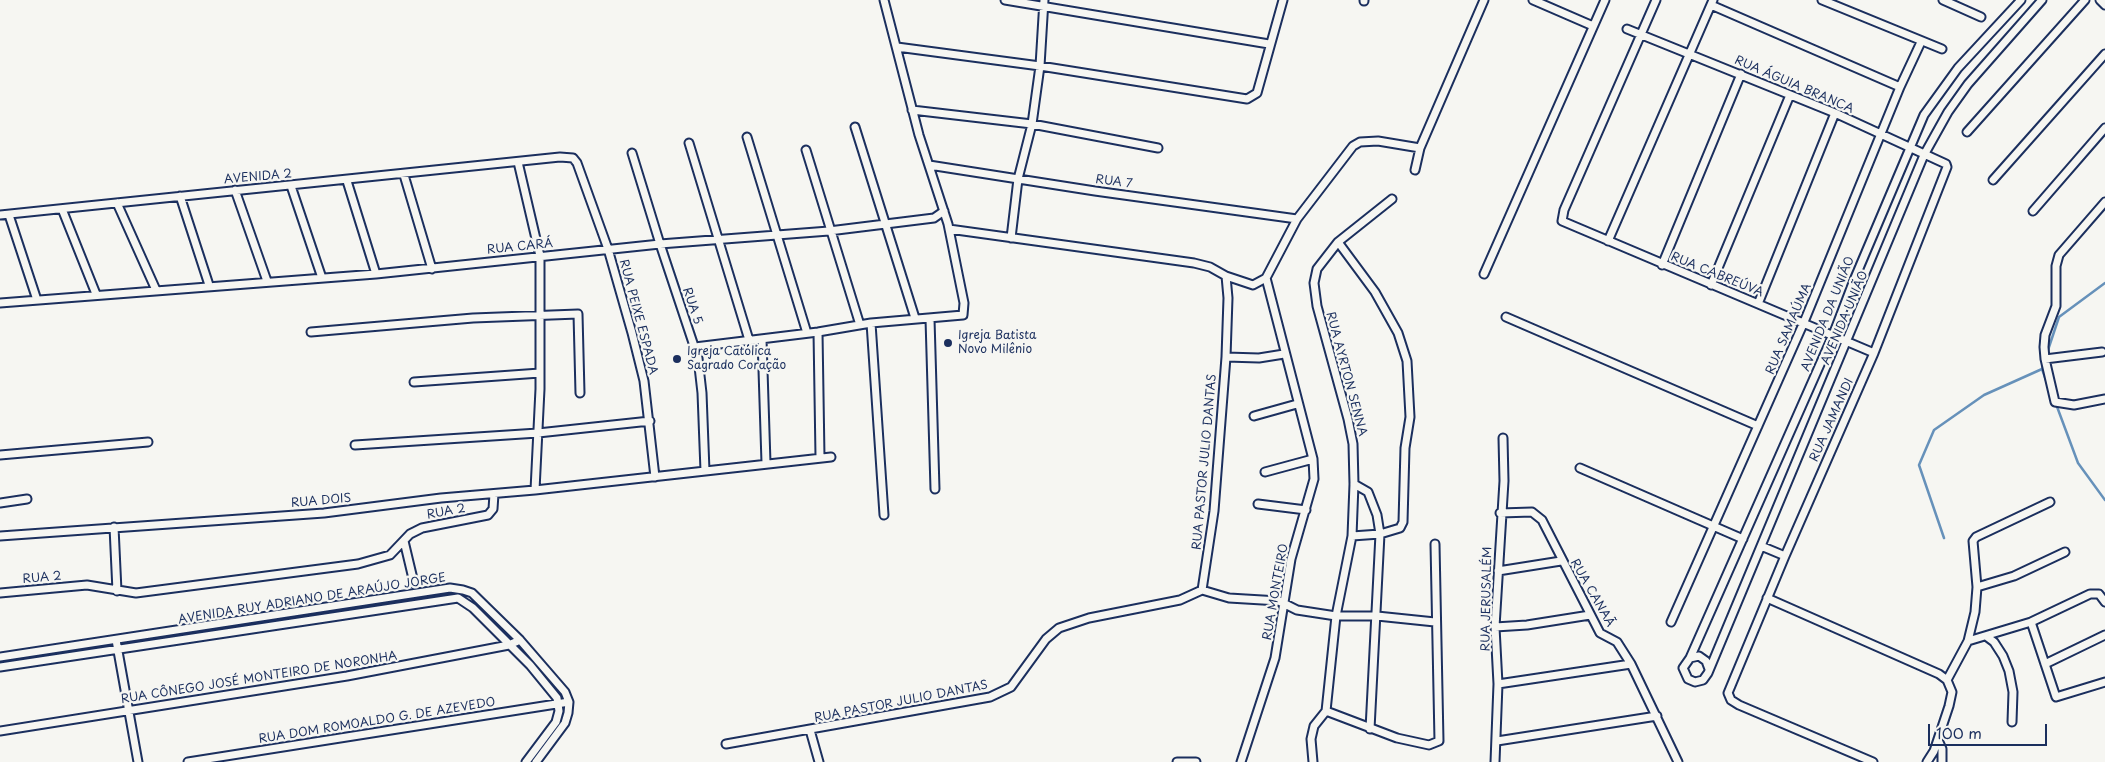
<!DOCTYPE html>
<html>
<head>
<meta charset="utf-8">
<style>
  body { margin:0 }
  #map { position:relative; width:2105px; height:762px; overflow:hidden; background:#f6f6f2; font-family:"Playpen Sans",sans-serif }
  canvas { display:block }
  .scale { position:absolute; left:1928px; top:724px; width:119px; height:22px; box-sizing:border-box; border:2px solid #1b2f5e; border-top:0; padding-left:6px; font-size:15px; line-height:18px; white-space:nowrap; color:#1b2f5e; -webkit-text-stroke:4px #f6f6f2; paint-order:stroke }
</style>
</head>
<body>
<div id="map">
<canvas width="2105" height="762"></canvas>
<div class="scale">100 m</div>
</div>
<script>
const g = document.querySelector('canvas').getContext('2d');
g.lineJoin = 'round';
function poly(rows) {
  const path = new Path2D();
  for (const r of rows) {
    path.moveTo(r[0], r[1]);
    for (let i = 2; i < r.length; i += 2) path.lineTo(r[i], r[i + 1]);
  }
  return path;
}
function strokePath(path, color, width, dash) {
  g.strokeStyle = color;
  g.lineWidth = width;
  g.lineCap = dash ? 'butt' : 'round';
  g.setLineDash(dash || []);
  g.stroke(path);
}
function label(font, color, halo, rows, align = 'center') {
  g.font = font + ' "Playpen Sans",sans-serif';
  g.lineWidth = 4.5;
  g.setLineDash([]);
  g.textBaseline = 'middle';
  g.strokeStyle = halo;
  g.fillStyle = color;
  for (const [text, x, y, turn = 0] of rows) {
    g.save();
    g.translate(x, y);
    g.rotate((+turn || 0) * Math.PI / 180);
    g.textAlign = isNaN(turn) ? turn : align;
    if (halo) g.strokeText(text, 0, 0);
    g.fillText(text, 0, 0);
    g.restore();
  }
}
strokePath(poly([
  [2047,353,2059,317,2105,283],
  [2042,369,2047,383],
  [2056,404,2078,463,2105,500],
  [1944,538,1919,465,1934,430,1984,395,2042,369,2044,363]
]), '#6691ba', 2.5);
const street = poly([
  [1005,0,1269,44],
  [1533,0,1593,26],
  [1656,0,1564,210,1562,221,1874,353],
  [1822,0,1942,49],
  [1943,0,1981,17],
  [2100,0,2105,5],
  [1364,1,1364,0],
  [1711,5,1900,87],
  [1627,29,1835,113,1946,164,1947,167,1874,353,1785,556,1728,693,1731,700,1739,705,1873,762],
  [897,47,1040,66,1247,99,1257,93,1283,0],
  [912,110,1032,124,1158,148],
  [855,127,915,318],
  [1967,132,2085,0],
  [747,137,807,333],
  [689,143,749,340],
  [806,150,860,325],
  [632,153,660,244,698,358,702,393,705,471],
  [518,162,540,256,540,389,535,490],
  [929,165,1095,191,1297,219],
  [1415,170,1420,148,1484,0],
  [404,175,432,269],
  [1993,180,2105,54],
  [347,181,376,274],
  [291,186,322,278],
  [235,190,267,281],
  [180,196,209,285],
  [2105,202,2059,255,2056,266,2056,306,2045,335,2044,347,2045,359,2055,402,2074,405,2105,399],
  [117,203,156,290],
  [62,209,96,294],
  [2033,211,2105,128],
  [0,215,560,157,573,158,577,163,608,249,632,333,644,381,655,477],
  [9,215,37,300],
  [1011,238,1018,179,1032,124,1040,66,1044,0],
  [1608,241,1713,0],
  [1338,242,1375,292,1398,333,1407,361,1410,417,1405,448,1403,522,1400,528,1380,534,1352,536],
  [1662,265,1741,74],
  [1484,274,1605,0],
  [1226,276,1253,285,1266,278,1297,219,1353,146,1360,142,1378,141,1420,148],
  [1711,285,1790,95],
  [0,303,376,274,660,244,829,231,934,218,944,211],
  [1758,304,1835,113],
  [1506,317,1758,426],
  [930,319,935,489],
  [871,323,884,515],
  [311,332,473,318,578,314,580,393],
  [818,332,820,457],
  [762,339,766,463],
  [695,347,818,332,871,323,963,315,964,303,948,224,919,135,884,0],
  [1226,357,1259,358,1284,354],
  [2045,359,2102,352],
  [414,382,540,373],
  [1254,416,1297,404],
  [355,445,538,433,650,421],
  [0,455,148,442],
  [1580,468,1743,539],
  [1265,472,1313,459],
  [1354,484,1368,492,1377,515,1380,534,1370,729],
  [0,503,27,499],
  [1258,504,1306,510],
  [1500,513,1532,512,1542,520,1600,633,1617,642,1631,664,1678,762],
  [114,527,117,591],
  [0,536,324,513,441,498,535,490,831,457],
  [404,541,414,583],
  [1761,546,1785,556],
  [1498,571,1561,561],
  [1977,587,2014,576,2065,552],
  [1202,590,1229,598,1279,601,1297,610,1336,616,1377,616,1435,622],
  [0,593,87,585,136,593,358,564,390,555,410,534,422,528,488,515,493,509,494,494],
  [1767,598,1939,674,1947,680,1952,692,1949,706,1934,751,1927,762],
  [1671,622,1804,322,1900,87,1921,42],
  [2031,622,2056,697,2105,682],
  [1495,627,1527,625,1590,615],
  [1986,636,1994,642,2003,656,2009,671,2013,692,2012,722],
  [116,640,138,762],
  [1968,641,2031,622,2090,594,2099,594,2105,602],
  [0,657,450,588,463,590,472,593,520,640,565,692,569,702,568,713,565,723,536,762],
  [1690,658,1833,335,1854,280,1924,115,1958,68,2021,0],
  [2045,664,2105,635],
  [0,667,458,598,473,608,530,665,557,698,559,711,556,722,526,762],
  [1709,669,1706,661,1699,656,1690,658,1683,668,1688,679,1695,682,1703,680,1708,673,1924,155,1948,112,1968,84,2042,0],
  [1947,680,1968,641,1975,612,1977,587,1973,541,1976,537,2050,502],
  [1498,684,1631,664],
  [1326,711,1397,738,1429,745,1439,741,1435,544],
  [810,730,819,762],
  [0,731,347,676,509,645,520,640],
  [1938,740,1942,749,1942,762],
  [1497,741,1657,716],
  [726,744,990,697,1011,687,1046,639,1059,628,1089,618,1180,600,1202,590,1214,511,1226,357,1228,298,1226,276,1210,267,1194,263,949,229],
  [188,762,569,702],
  [1177,762,1196,762],
  [1241,762,1275,658,1291,559,1314,479,1313,459,1266,278],
  [1313,762,1311,739,1314,726,1326,711,1336,616,1352,536,1354,484,1353,444,1348,419,1317,306,1314,283,1317,269,1338,242,1392,199],
  [1495,762,1498,684,1495,627,1504,481,1503,438]
]);
strokePath(street, '#1b2f5e', 11);
strokePath(street, '#f6f6f2', 7);
for (const [x, y, r, color] of [
  [948,343,5,"#1b2f5e"],
  [677,359,5,"#1b2f5e"]
]) {
  const dot = new Path2D();
  dot.arc(x, y, r, 0, 2 * Math.PI);
  g.fillStyle = color;
  g.fill(dot);
  strokePath(dot, '#f6f6f2', 2);
}
label('12px', '#1b2f5e', '#f6f6f2', [
  ["RUA ÁGUIA BRANCA",1794,85,23],
  ["AVENIDA 2",258,177,-5],
  ["RUA 7",1114,182,7],
  ["RUA CARÁ",520,247,-6],
  ["RUA CABREÚVA",1717,275,22],
  ["RUA 5",692,306,71],
  ["AVENIDA DA UNIÃO",1828,314,-68],
  ["RUA PEIXE ESPADA",638,317,75],
  ["AVENIDA UNIÃO",1845,318,-67],
  ["RUA SAMAÚMA",1789,329,-67],
  ["RUA AYRTON SENNA",1346,374,75],
  ["RUA JAMANDI",1832,420,-66],
  ["RUA PASTOR JULIO DANTAS",1205,462,-85],
  ["RUA DOIS",321,501,-5],
  ["RUA 2",446,512,-10],
  ["RUA 2",42,578,-5],
  ["RUA MONTEIRO",1276,592,-80],
  ["RUA CANAÃ",1592,593,60],
  ["AVENIDA RUY ADRIANO DE ARAÚJO JORGE",312,599,-9],
  ["RUA JERUSALÉM",1487,599,-89],
  ["RUA CÔNEGO JOSÉ MONTEIRO DE NORONHA",259,678,-9],
  ["RUA PASTOR JULIO DANTAS",901,702,-11],
  ["RUA DOM ROMOALDO G. DE AZEVEDO",377,721,-9]
]);
label('12px', '#1b2f5e', '#f6f6f2', [
  ["Igreja Batista",958,336],
  ["Novo Milênio",958,350],
  ["Igreja Católica",687,352],
  ["Sagrado Coração",687,366]
], 'left');
</script>
</body>
</html>
